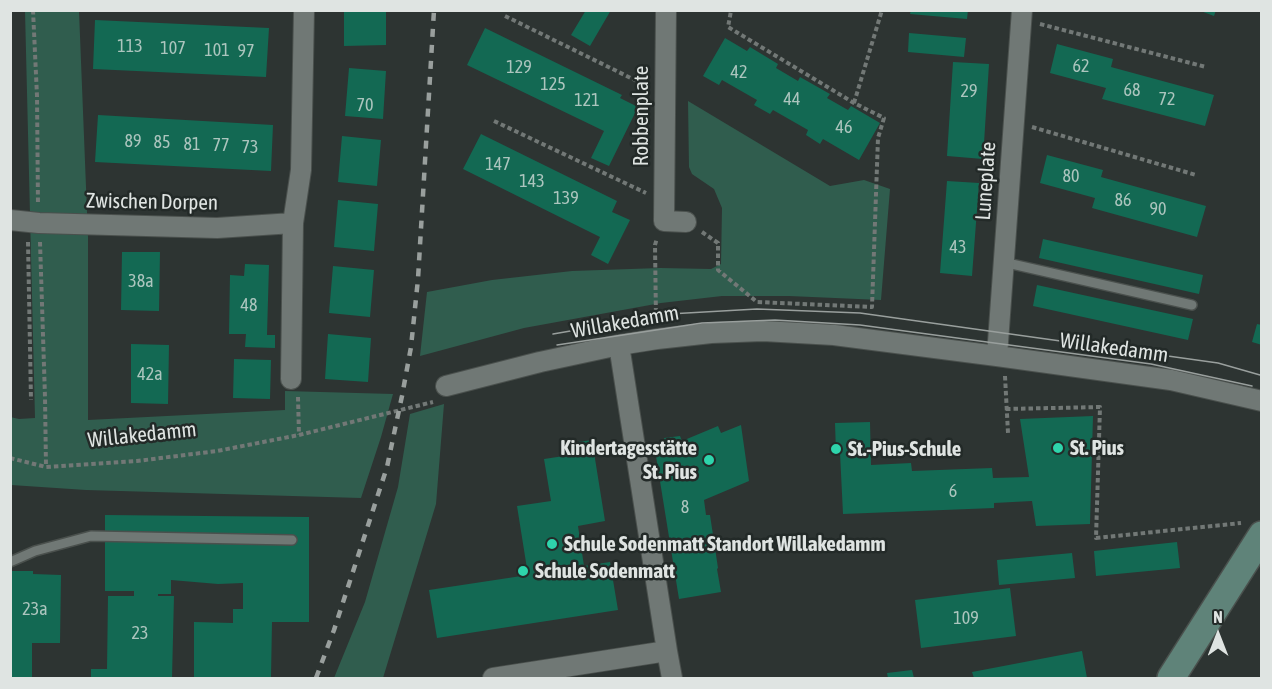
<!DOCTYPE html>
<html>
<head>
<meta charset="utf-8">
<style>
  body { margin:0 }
  #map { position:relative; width:1272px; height:689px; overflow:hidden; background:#2d3432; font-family:"Asap Condensed",sans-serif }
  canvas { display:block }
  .frame { position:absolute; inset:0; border:12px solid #dfe4e2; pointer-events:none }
  .north { position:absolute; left:1188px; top:605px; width:60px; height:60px; -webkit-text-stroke:4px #232a28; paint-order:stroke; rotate:0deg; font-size:16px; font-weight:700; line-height:24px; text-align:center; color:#dfe4e2 }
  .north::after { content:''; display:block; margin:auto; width:21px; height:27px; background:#dfe4e2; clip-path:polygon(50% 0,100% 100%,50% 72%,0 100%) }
</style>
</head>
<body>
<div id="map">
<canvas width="1272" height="689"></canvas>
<div class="frame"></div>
<div class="north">N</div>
</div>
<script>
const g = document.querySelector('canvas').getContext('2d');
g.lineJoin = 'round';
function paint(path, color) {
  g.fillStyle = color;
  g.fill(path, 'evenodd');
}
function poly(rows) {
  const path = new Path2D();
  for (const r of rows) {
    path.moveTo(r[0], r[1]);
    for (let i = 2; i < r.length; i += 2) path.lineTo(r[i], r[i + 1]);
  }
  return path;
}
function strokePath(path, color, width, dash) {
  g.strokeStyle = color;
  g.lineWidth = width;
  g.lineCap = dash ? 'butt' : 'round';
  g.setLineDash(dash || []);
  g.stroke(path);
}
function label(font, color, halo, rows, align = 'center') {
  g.font = font + ' "Asap Condensed",sans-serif';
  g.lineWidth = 5;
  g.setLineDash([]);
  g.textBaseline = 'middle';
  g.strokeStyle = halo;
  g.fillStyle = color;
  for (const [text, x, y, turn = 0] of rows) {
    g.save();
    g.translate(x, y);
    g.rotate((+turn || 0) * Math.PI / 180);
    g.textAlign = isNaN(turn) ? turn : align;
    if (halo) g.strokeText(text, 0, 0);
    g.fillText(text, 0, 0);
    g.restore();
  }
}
paint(poly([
  [25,11,79,11,88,237,88,420,285,410,285,391,393,394,381,437,361,498,86,490,11,485,10,417,19,419,35,418],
  [688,101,830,186,864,180,890,189,881,300,789,296,722,296,661,303,524,328,420,356,427,292,492,280,572,271,660,268,711,269,721,264,722,208,714,189,692,174,689,167],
  [444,404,436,504,383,678,334,678,365,602,398,487,410,414]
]), '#305d4e');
paint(poly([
  [344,10,386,10,386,45,344,46],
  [586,10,611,10,590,46,571,35],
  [911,10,968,10,967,19,910,14],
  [1198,10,1216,10,1214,16],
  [95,20,269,28,266,77,93,69],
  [485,28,622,95,620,98,638,107,609,166,591,158,604,131,467,65],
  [909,33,966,38,964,57,908,52],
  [725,38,747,51,750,47,778,64,776,68,798,81,800,77,830,94,827,98,848,110,851,106,880,123,859,160,823,139,820,144,806,135,808,130,773,110,770,114,754,105,757,100,722,80,719,85,703,76],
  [1057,44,1113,59,1111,67,1214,95,1205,126,1102,99,1106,88,1050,73],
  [953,62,989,64,983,159,947,156],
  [349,68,386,71,383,119,345,116],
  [98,115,273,125,271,171,95,162],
  [481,134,617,201,612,212,630,220,608,264,591,255,600,237,463,169],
  [342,136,381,140,377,186,338,182],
  [1047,155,1103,170,1101,177,1206,206,1197,237,1092,208,1095,198,1040,183],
  [947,181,979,183,972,276,940,273],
  [338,200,378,204,374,251,334,247],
  [1043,239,1203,275,1199,294,1039,258],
  [122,252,160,252,159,311,121,310],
  [245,264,269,265,267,335,275,335,275,348,245,347,246,334,229,334,230,275,244,276],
  [333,266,374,270,370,317,329,313],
  [1037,285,1193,319,1188,340,1033,306],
  [1257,324,1262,325,1262,345,1252,342],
  [328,334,371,338,368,382,325,379],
  [131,344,169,345,168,404,131,403],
  [234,359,271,360,270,399,233,398],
  [1093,416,1090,524,1036,526,1032,501,994,503,994,508,843,514,840,453,836,453,835,423,870,422,871,465,911,463,912,471,992,468,993,478,1029,477,1020,419],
  [741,425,749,481,704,500,706,515,710,515,718,568,717,569,721,592,679,599,654,444,665,442,664,438,680,436,682,441,718,426,721,433],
  [592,440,605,521,578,526,584,566,610,562,618,610,437,638,429,590,528,575,517,506,551,501,544,459,564,456,563,444],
  [105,515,309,517,309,622,272,622,271,677,260,677,260,678,194,678,194,622,233,623,233,609,243,609,243,583,218,584,171,580,171,594,158,594,158,596,174,596,172,678,91,678,91,669,107,669,108,596,134,596,134,591,105,591],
  [1177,542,1180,568,1096,576,1094,551],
  [1072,553,1075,578,999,585,997,560],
  [10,571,33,571,33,574,61,575,60,643,32,643,32,678,10,678],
  [1010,588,1016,636,921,648,915,600],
  [1082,651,1087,678,974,678,972,672],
  [912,670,914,678,888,678,887,673]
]), '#136953');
const service = poly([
  [1003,262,1192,305],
  [10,562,35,551,91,536,292,540]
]);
const minor = poly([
  [666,10,664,221,686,222],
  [10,220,39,223,217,228,293,223,301,170,304,10],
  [997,356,1022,10],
  [291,379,293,223],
  [446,386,540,362,619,345,657,339,711,333,763,331,834,335,997,356,1171,380,1262,401],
  [667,651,672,678],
  [493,678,667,651,619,345]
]);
const secondary = poly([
  [1171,678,1262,535]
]);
strokePath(service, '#4a504d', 12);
strokePath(minor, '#4a504d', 22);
strokePath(secondary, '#4a504d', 30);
strokePath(poly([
  [33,10,37,96,38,205],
  [505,16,645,85],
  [1040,24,1206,67],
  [854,103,882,10],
  [494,121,646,193],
  [1032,127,1196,175],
  [702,232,718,243,718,270,757,302,872,307,878,138,884,118,854,103,728,27,731,11],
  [28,242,31,400],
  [40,242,45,397,46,467],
  [656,320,655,245,657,238],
  [1005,376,1008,433],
  [298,397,299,435],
  [1006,409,1100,407,1096,538,1241,523],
  [10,458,46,467,137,461,217,451,299,435,433,402]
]), '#727876', 4, [4.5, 3]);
strokePath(service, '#707875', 9);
strokePath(minor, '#707875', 20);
strokePath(secondary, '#5f8379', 27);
strokePath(poly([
  [553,334,669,314,757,309,860,313,1218,363,1260,375],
  [557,345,702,323,775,320,860,325,1151,364,1252,386]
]), '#999f9d', 1.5);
strokePath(poly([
  [316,678,334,630,387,467,402,396,411,347,418,279,434,10]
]), '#999f9d', 4.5, [8, 8]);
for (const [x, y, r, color] of [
  [1058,448,6,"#2ed4ab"],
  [836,449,6,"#2ed4ab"],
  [709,460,6,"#2ed4ab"],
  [552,544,6,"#2ed4ab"],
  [523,571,6,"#2ed4ab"]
]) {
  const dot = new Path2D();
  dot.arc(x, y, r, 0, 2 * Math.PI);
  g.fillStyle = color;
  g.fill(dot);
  strokePath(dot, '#232a28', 2);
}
label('18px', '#acc5be', null, [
  ["113",130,46],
  ["107",173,48],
  ["101",217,50],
  ["97",246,51],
  ["62",1081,66],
  ["129",519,67],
  ["42",739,72],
  ["125",553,84],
  ["68",1132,90],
  ["29",969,91],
  ["44",792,99],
  ["72",1167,99],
  ["121",587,100],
  ["70",365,105],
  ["46",844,127],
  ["89",133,141],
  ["85",162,142],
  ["81",192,144],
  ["77",221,145],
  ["73",250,147],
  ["147",498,164],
  ["80",1071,176],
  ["143",532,181],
  ["139",566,198],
  ["86",1123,200],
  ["90",1158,209],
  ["43",958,247],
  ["38a",141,281],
  ["48",249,305],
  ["42a",150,374],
  ["6",953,491],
  ["8",685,507],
  ["23a",35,609],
  ["109",966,618],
  ["23",140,633]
]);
label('21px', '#dfe4e2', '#232a28', [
  ["Robbenplate",641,116,-90],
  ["Luneplate",986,181,-86],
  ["Zwischen Dorpen",152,202,1],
  ["Willakedamm",625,322,-10],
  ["Willakedamm",1114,348,8],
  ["Willakedamm",142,435,-6]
]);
label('bold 21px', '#dfe4e2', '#232a28', [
  ["Kindertagesstätte",697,448,"right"],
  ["St. Pius",697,472,"right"],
  ["St. Pius",1070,448],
  ["St.-Pius-Schule",848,449],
  ["Schule Sodenmatt Standort Willakedamm",564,544],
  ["Schule Sodenmatt",535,571]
], 'left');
</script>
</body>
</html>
